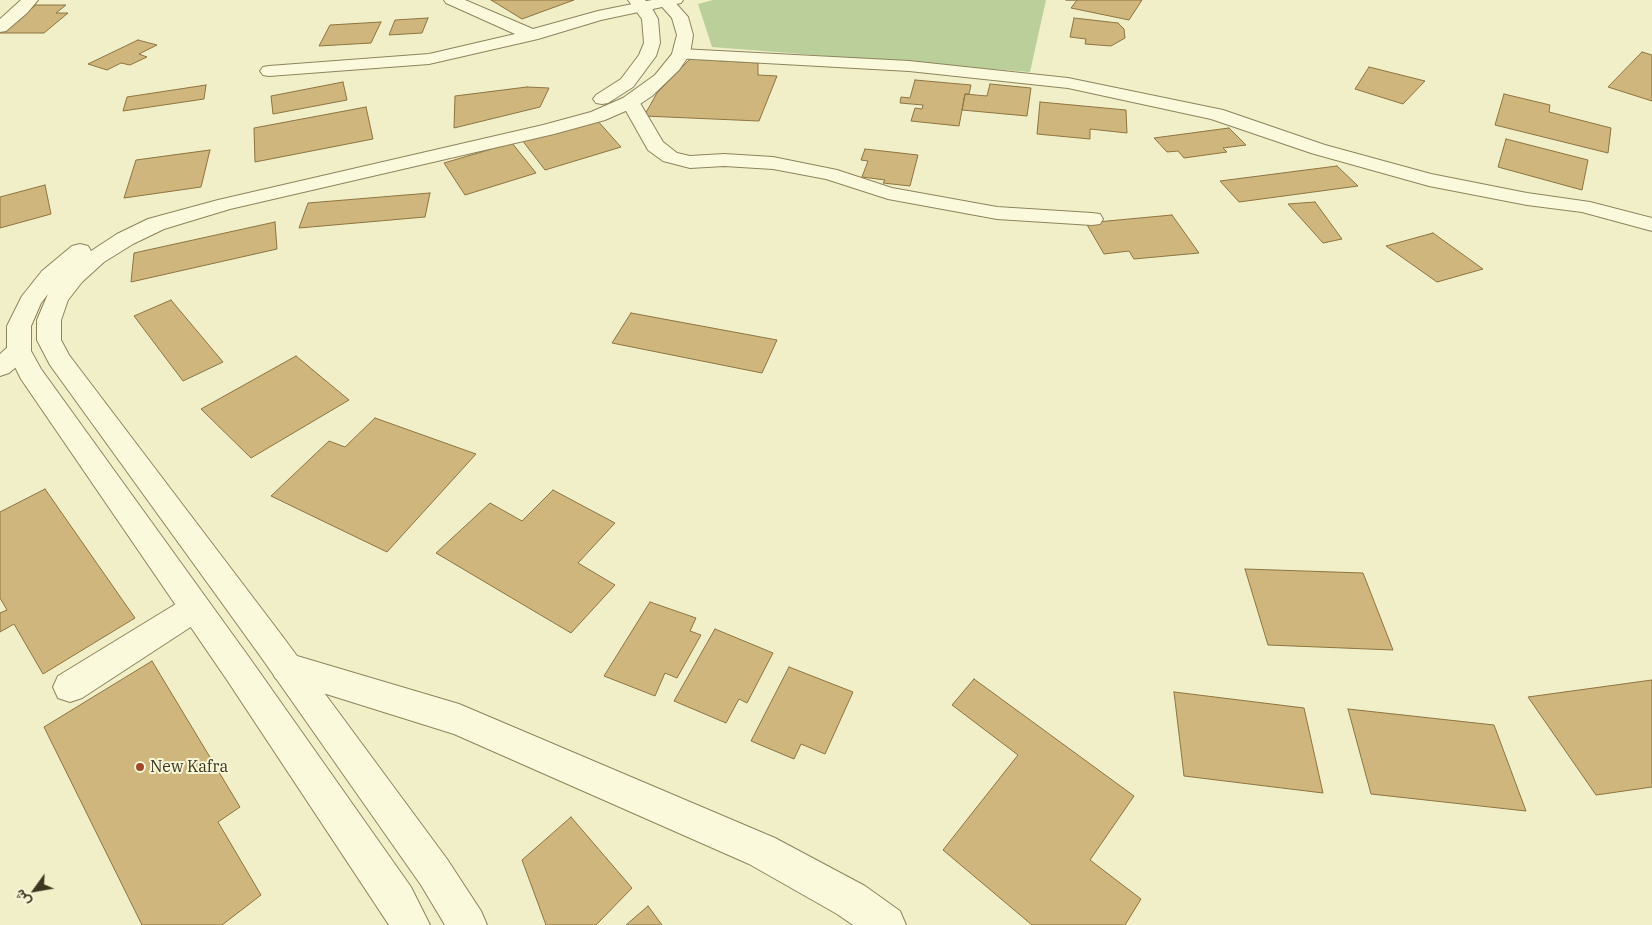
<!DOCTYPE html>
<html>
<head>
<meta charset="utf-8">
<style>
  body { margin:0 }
  #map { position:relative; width:1652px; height:925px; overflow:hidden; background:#f0efc8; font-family:"IBM Plex Serif",Vazirmatn,serif }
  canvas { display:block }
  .north { position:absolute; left:10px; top:865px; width:50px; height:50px; -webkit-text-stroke:4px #f7f7d8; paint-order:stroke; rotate:238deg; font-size:14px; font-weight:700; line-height:20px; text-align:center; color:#3d3620 }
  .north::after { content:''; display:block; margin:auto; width:18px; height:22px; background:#3d3620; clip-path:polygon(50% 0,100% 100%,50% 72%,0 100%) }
</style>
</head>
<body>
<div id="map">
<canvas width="1652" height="925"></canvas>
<div class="north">ش</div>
</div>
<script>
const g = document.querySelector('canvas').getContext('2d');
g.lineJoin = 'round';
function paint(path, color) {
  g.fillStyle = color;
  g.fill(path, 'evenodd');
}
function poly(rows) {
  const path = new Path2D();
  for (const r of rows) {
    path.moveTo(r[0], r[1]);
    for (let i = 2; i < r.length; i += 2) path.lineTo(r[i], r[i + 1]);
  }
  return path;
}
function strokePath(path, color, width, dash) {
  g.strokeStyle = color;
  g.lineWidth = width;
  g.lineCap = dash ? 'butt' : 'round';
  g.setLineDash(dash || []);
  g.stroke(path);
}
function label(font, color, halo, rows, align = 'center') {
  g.font = font + ' "IBM Plex Serif",serif';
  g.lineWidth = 4;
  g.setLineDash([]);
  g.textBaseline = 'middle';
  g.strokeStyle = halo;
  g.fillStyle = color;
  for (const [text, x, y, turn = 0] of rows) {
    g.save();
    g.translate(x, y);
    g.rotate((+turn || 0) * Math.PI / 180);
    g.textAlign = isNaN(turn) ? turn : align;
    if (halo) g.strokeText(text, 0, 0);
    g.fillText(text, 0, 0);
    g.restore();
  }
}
paint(poly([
  [713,0,1046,0,1030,72,712,47,698,4]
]), '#bbcf9b');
const building = poly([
  [491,0,574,0,522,19,491,0],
  [1066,0,1142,0,1129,20,1071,8,1077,0,1066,0],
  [36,5,66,5,56,13,68,13,44,33,0,33,36,5],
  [428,18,422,33,389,35,395,20,428,18],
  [1074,18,1118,23,1124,29,1125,38,1111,46,1085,44,1086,39,1070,37,1074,18],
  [381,22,371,43,319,46,330,25,381,22],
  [138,40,157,45,139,54,147,57,130,65,121,63,107,70,88,64,138,40],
  [1642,52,1652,55,1652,101,1608,87,1642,52],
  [690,59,758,63,758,75,777,76,759,121,644,116,657,93,690,59],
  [1369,67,1425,81,1403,104,1355,89,1369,67],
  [915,80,971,85,969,94,965,94,959,126,911,121,915,108,922,109,923,105,900,103,901,97,910,98,915,80],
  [343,82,347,100,273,114,271,96,343,82],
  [990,84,1031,88,1027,116,962,110,965,94,987,96,990,84],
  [206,85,204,99,123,111,127,97,206,85],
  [527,87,549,88,540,107,454,128,455,96,527,87],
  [1504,94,1550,105,1549,112,1611,128,1608,153,1495,125,1504,94],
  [1040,102,1126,110,1127,133,1090,129,1090,139,1037,134,1040,102],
  [366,107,373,139,255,162,254,128,366,107],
  [596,119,621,147,545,170,522,140,596,119],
  [1229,128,1246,145,1223,148,1227,152,1184,158,1178,151,1167,152,1154,138,1229,128],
  [1506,139,1588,160,1582,190,1498,167,1506,139],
  [512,143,536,173,465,195,444,163,512,143],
  [865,149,918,155,910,186,883,183,885,180,862,177,868,161,861,160,865,149],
  [210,150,201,187,124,198,136,160,210,150],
  [1337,166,1358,186,1239,202,1220,181,1337,166],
  [45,185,51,214,0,228,0,197,45,185],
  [430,193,425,217,299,228,308,203,430,193],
  [1315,202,1342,239,1323,243,1288,204,1315,202],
  [1172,215,1199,253,1134,259,1129,251,1104,254,1086,223,1172,215],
  [275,222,277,249,131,282,134,253,275,222],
  [1433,233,1483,269,1437,282,1386,246,1433,233],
  [171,300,223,362,183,381,134,316,171,300],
  [631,313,777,340,762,373,612,343,631,313],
  [296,356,349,400,251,458,201,409,296,356],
  [375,418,476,454,387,552,271,496,329,441,345,447,375,418],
  [45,489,135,618,43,674,14,624,0,632,0,613,7,610,0,598,0,512,45,489],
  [553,490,615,523,578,563,615,585,571,633,436,553,490,503,522,521,553,490],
  [1245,569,1363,573,1393,650,1268,645,1245,569],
  [650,602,696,618,690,631,701,635,677,678,665,673,655,696,604,676,650,602],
  [715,629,773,653,747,703,739,699,726,723,674,701,715,629],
  [152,661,240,807,218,822,261,895,222,925,142,925,44,727,152,661],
  [789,667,853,692,825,754,801,744,794,759,751,741,789,667],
  [974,679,1134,796,1090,860,1141,899,1125,925,1032,925,943,850,1018,755,952,705,974,679],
  [1652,680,1652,787,1596,795,1528,697,1652,680],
  [1174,692,1304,708,1323,793,1184,776,1174,692],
  [1348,709,1494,725,1526,811,1371,794,1348,709],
  [571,817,632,888,596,925,546,925,522,860,571,817],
  [648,906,662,925,626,925,648,906]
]);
paint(building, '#cfb67c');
strokePath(building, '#8d7441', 1);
const minor = poly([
  [21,0,38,0,27,13,6,31,0,32,0,19,21,0],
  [444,0,465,0,533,29,598,11,652,0,683,0,681,3,601,20,538,39,429,64,269,76,263,75,260,71,263,67,269,66,429,54,515,34,446,3,444,0],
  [681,49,909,61,1068,78,1223,110,1325,145,1431,174,1527,193,1590,202,1652,218,1652,231,1582,212,1527,205,1429,186,1311,153,1211,119,1068,88,909,71,675,58,672,54,675,50,681,49],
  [630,96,637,98,663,142,677,153,690,156,724,154,773,157,837,170,892,188,997,207,1092,213,1100,214,1103,219,1100,224,1092,225,997,219,888,199,826,179,773,169,724,166,690,168,663,161,648,150,621,102,623,98,630,96],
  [19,343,28,345,31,351,28,357,9,373,0,376,0,354,10,345,19,343],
  [195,595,206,599,211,608,206,617,82,698,70,702,58,698,53,687,58,676,184,599,195,595],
  [287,653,459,704,775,838,865,886,900,911,906,925,853,925,837,914,749,864,454,734,275,678,271,668,275,658,287,653]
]);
const tertiary = poly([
  [628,0,645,0,650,5,658,19,660,43,656,56,633,87,608,103,602,104,596,103,593,99,596,95,621,79,639,55,644,43,642,19,628,0],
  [656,0,673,0,688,17,693,35,690,54,679,70,652,96,637,106,605,120,554,134,230,209,164,229,133,244,104,262,82,282,68,300,61,320,61,340,69,355,283,637,447,859,481,911,487,925,445,925,421,885,261,657,50,365,37,340,37,320,48,294,41,303,31,326,31,351,41,369,251,660,411,887,430,925,389,925,227,680,21,379,7,351,7,326,22,296,42,271,72,246,80,244,88,246,91,251,117,234,148,219,218,200,543,125,591,112,623,98,655,75,672,54,677,35,672,18,656,0]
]);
strokePath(minor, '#8d845c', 2);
strokePath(tertiary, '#8d845c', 2);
paint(minor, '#faf9dc');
paint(tertiary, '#faf9dc');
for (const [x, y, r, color] of [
  [140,767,5,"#9f4929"]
]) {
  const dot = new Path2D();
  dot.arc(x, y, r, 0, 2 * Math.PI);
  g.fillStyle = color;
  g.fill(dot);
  strokePath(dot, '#f7f7d8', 2);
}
label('16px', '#3d3620', '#f7f7d8', [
  ["New Kafra",150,767]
], 'left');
</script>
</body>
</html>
